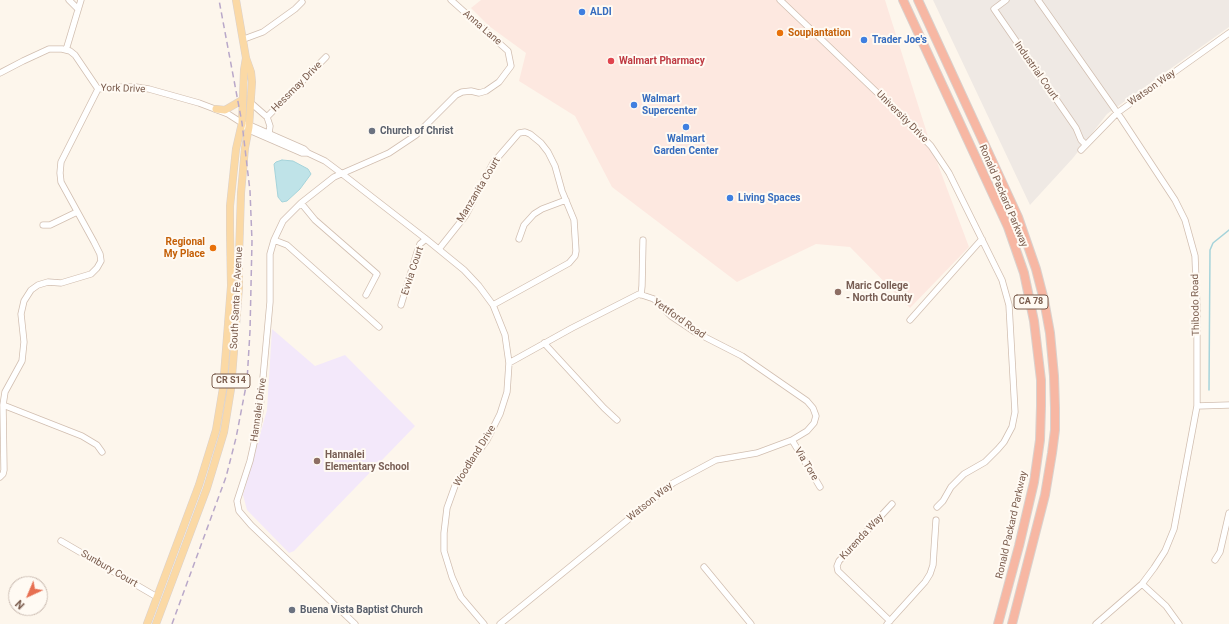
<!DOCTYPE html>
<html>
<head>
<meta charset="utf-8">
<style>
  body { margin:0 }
  #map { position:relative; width:1229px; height:624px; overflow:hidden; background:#fdf6ec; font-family:Roboto,sans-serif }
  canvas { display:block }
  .north { position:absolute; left:8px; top:576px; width:40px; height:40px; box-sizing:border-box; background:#fffaf3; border:1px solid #cabbb1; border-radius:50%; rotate:224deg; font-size:11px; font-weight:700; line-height:16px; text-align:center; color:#7a5c4d }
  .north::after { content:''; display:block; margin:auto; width:14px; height:18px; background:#e76f51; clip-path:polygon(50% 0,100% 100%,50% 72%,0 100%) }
</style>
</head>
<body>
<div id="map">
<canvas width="1229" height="624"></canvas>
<div class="north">N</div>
</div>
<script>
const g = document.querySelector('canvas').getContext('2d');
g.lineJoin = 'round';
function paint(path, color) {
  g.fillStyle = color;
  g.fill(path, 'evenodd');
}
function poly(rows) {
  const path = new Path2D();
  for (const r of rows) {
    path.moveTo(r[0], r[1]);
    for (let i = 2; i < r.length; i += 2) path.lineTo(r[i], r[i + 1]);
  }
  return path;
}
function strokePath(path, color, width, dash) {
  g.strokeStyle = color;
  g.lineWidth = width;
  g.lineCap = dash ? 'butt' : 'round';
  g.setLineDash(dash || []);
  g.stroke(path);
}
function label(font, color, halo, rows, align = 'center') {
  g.font = font + ' Roboto,sans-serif';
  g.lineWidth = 4;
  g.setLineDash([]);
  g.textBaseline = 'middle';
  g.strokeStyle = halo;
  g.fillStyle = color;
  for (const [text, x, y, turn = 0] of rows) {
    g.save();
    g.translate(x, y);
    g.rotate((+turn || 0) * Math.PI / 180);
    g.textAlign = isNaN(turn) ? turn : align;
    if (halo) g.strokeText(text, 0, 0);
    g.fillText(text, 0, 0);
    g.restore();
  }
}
paint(poly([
  [481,0,885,0,931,146,969,247,910,308,850,247,816,244,737,282,612,187,575,116,519,81,526,53,489,26,471,8]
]), '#fde8e0');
paint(poly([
  [933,0,1229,0,1229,27,1107,114,1073,158,1030,205]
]), '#efe9e4');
paint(poly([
  [272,329,315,366,345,355,415,426,294,551,289,553,247,510,243,495,267,410]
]), '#f3e8fa');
const water = poly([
  [282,160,293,161,308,169,311,174,300,189,287,201,282,202,278,197,274,164,276,162,282,160]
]);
paint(water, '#bfe3e8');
strokePath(water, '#a5d3da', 1);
strokePath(poly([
  [1209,390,1210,250,1213,243,1229,230]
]), '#a5d3da', 1.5);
const minor = poly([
  [69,0,78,9],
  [780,0,909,123,931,146,949,173,1002,280,1009,305,1015,412,1012,427,1004,442,998,449,985,462,964,474,951,487,943,501,937,507],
  [1006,0,994,9,1076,128,1081,140,1086,145],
  [1038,0,1121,118,1175,200,1185,220,1195,256,1197,307,1197,406,1174,529,1165,551,1154,568,1142,584,1096,624],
  [244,39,263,32,295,9,302,2],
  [66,50,81,0],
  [0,73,23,61,49,49,62,49,70,51,75,55,98,89],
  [98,89,123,87,136,87,149,89,199,103,228,114,242,123,249,130,302,153,308,153],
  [251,103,267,117,326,57],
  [267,117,270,126,269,133],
  [247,124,304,149,308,153,325,161,341,173,426,239,464,270,479,286,493,305,505,335,509,363,507,392,500,414,487,440,456,483,447,508,444,533,444,551,452,577,461,597,484,624],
  [1081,150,1117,113,1229,33],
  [301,203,315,220,377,274,366,295],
  [43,225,50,225,77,212],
  [519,239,524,225,534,214,542,209,566,200],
  [274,240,287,245,379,327],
  [439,249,466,215,493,163,519,133,525,132,530,134,541,143,548,152,555,166,562,191,574,220,576,251,575,256,569,263,493,305],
  [641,295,642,286,643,240],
  [401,305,418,249,420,244,426,239],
  [910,320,982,239],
  [544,343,604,408,617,420],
  [3,405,82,436,97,445,102,452],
  [1197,406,1229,405],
  [792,440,820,487],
  [0,477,3,474,4,470,3,405,5,392,22,361,24,342,21,314,24,301,31,290,38,285,48,282,61,283,91,274,97,268,101,261,100,254,94,242,61,182,60,173,61,162,98,89],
  [61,541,157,597],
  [1215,560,1220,552,1229,513],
  [704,567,751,624],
  [1142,584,1166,606,1179,624],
  [890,621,838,571,837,566,839,561,892,504],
  [355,624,251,525,239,511,237,501,250,461,259,421,270,302,270,254,274,240,283,221,301,203,334,177,389,153,416,135,456,95,462,92,471,91,479,93,486,91,499,82,511,66,508,51,451,0],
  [500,624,673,483,716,460,757,453,792,440,807,431,814,423,816,416,813,408,807,401,742,356,695,332,671,316,654,299,639,294,572,328,509,363],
  [887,624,925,582,930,574,933,565,936,520]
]);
const major = poly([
  [216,109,225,110,242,100],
  [147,624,199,485,216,430,223,388,231,286,230,230,230,206,236,149,242,123,244,70,246,58],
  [156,624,207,488,224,432,231,389,239,287,239,256,241,193,245,148,249,127,252,82,251,72,246,58,236,0]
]);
const highway = poly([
  [903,0,1008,227,1024,273,1034,321,1041,380,1041,406,1040,440,1034,482,1019,546,998,624],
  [918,0,1018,217,1036,269,1044,300,1050,333,1054,376,1055,408,1055,430,1052,453,1045,495,1012,624]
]);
strokePath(minor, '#d1beb0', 7);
strokePath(major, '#dad1cd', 8);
strokePath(highway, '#dad1cd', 10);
strokePath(minor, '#fff', 5.5);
strokePath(major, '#fbd9a5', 7);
strokePath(highway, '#f7b7a3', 8);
strokePath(poly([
  [172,624,226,477,236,438,247,381,250,331,252,241,250,191,242,123,219,0]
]), '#b9a8c9', 1.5, [6, 4]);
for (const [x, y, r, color] of [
  [582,12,4,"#3f7fe0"],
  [780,33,4,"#e8710a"],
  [864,40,4,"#3f7fe0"],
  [611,61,4,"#e0444e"],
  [634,105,4,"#3f7fe0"],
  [686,127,4,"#3f7fe0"],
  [372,131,4,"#6b7280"],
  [730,198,4,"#3f7fe0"],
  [213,248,4,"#e8710a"],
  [838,292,4,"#8d6e63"],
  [317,461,4,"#8d6e63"],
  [292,610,4,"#6b7280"]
]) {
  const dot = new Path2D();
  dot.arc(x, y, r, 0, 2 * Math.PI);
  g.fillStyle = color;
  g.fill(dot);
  strokePath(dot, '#fffaf3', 1.5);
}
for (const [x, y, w] of [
  [1031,302,34],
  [231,381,38]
]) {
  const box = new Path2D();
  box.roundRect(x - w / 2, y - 7, w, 14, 3);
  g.fillStyle = '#fffaf3';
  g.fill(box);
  strokePath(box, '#7a5c4d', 1);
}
label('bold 9px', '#7a5c4d', null, [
  ["CA 78",1031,302],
  ["CR S14",231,381]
]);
label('bold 10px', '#366cbe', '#fffaf3', [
  ["ALDI",590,12],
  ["Trader Joe's",872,40],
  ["Walmart",642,99],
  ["Supercenter",642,111],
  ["Walmart",686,139,"center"],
  ["Garden Center",686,151,"center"],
  ["Living Spaces",738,198]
], 'left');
label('10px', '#7a5c4d', '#fffaf3', [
  ["Anna Lane",482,28,41],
  ["Industrial Court",1036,71,55],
  ["Hessmay Drive",297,87,-45],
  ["Watson Way",1152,88,-35],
  ["York Drive",123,89,2],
  ["University Drive",902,117,45],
  ["Manzanita Court",479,190,-59],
  ["Ronald Packard Parkway",1003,196,67],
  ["Evvia Court",413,271,-72],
  ["South Santa Fe Avenue",237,298,-87],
  ["Thibodo Road",1196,305,-91],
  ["Yettford Road",679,319,35],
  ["Hannalei Drive",259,410,-82],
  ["Woodland Drive",475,456,-58],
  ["Via Tore",806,464,59],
  ["Watson Way",650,502,-39],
  ["Ronald Packard Parkway",1012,525,-77],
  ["Kurenda Way",862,537,-47],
  ["Sunbury Court",109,569,30]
]);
label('bold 10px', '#c56008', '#fffaf3', [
  ["Souplantation",788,33],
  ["Regional",205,242,"right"],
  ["My Place",205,254,"right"]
], 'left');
label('bold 10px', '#be3a42', '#fffaf3', [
  ["Walmart Pharmacy",619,61]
], 'left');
label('bold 10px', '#5b616d', '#fffaf3', [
  ["Church of Christ",380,131],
  ["Buena Vista Baptist Church",300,610]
], 'left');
label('bold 10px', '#785e54', '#fffaf3', [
  ["Maric College",846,286],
  ["- North County",846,298],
  ["Hannalei",325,455],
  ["Elementary School",325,467]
], 'left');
</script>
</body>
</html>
